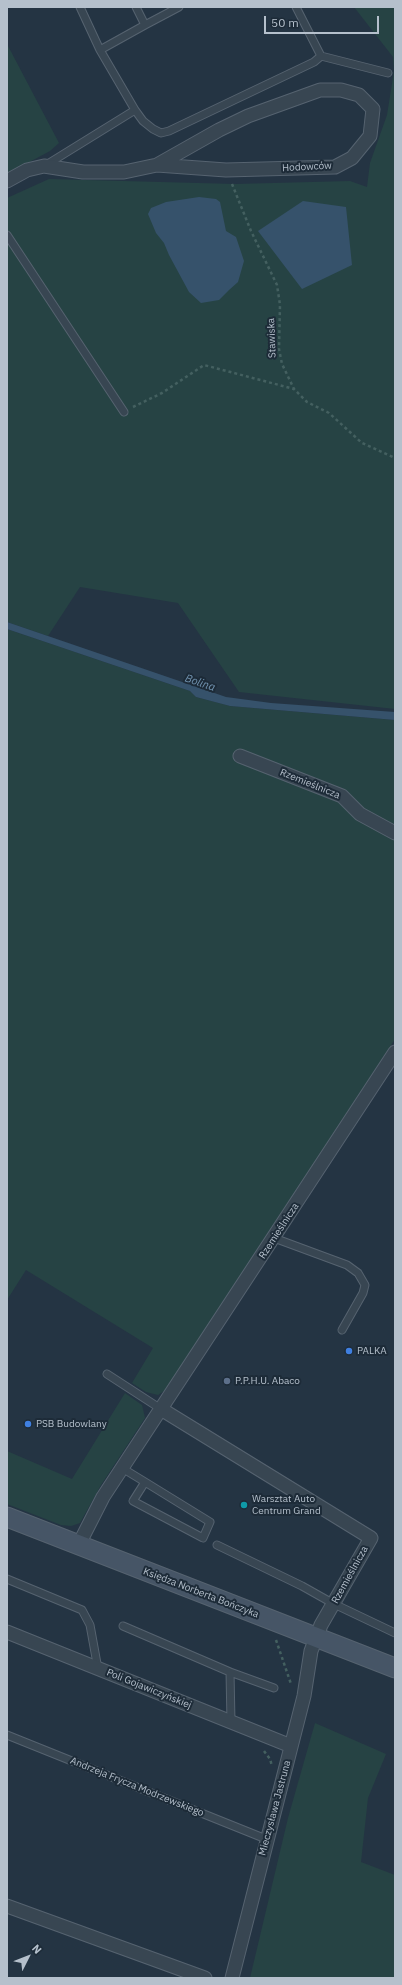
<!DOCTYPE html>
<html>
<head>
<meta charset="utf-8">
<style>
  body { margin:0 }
  #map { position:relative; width:402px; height:1985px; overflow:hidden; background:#243443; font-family:"IBM Plex Sans",sans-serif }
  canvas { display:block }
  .frame { position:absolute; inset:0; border:8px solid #b5c0cc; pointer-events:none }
  .north { position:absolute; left:8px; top:1937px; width:40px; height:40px; -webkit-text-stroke:3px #1d2b38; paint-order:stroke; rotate:48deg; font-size:11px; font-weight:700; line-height:16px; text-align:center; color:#b5c0cc }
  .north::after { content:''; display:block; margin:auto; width:14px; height:18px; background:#b5c0cc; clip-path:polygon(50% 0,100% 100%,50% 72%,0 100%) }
  .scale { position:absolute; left:264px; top:16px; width:115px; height:18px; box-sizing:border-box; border:2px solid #b5c0cc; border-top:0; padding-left:5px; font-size:12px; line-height:14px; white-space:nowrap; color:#b5c0cc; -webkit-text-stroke:3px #1d2b38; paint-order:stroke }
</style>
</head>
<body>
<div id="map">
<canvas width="402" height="1985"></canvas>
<div class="frame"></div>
<div class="north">N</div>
<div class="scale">50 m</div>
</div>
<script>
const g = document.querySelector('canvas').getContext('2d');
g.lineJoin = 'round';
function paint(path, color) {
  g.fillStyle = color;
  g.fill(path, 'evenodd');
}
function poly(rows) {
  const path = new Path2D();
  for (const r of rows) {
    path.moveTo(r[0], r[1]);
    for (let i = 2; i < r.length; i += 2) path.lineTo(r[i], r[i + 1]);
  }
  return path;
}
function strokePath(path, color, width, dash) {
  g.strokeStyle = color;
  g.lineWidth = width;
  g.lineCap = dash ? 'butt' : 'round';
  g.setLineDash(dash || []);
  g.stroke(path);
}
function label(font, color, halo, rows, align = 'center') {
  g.font = font + ' "IBM Plex Sans",sans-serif';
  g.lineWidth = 4;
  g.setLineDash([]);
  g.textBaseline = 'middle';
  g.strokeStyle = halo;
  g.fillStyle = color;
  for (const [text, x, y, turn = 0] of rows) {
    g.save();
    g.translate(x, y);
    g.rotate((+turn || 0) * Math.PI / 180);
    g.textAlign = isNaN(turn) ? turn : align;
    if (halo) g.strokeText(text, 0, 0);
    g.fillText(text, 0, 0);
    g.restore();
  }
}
paint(poly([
  [354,7,395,7,395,709,239,692,178,603,80,587,48,636,7,622,7,198,49,179,235,184,350,181,367,187,370,163,387,115,394,71,393,57],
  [7,44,59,143,50,151,7,174],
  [7,629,190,691,196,697,230,706,395,720,395,1039,167,1389,158,1395,146,1392,132,1383,153,1348,26,1270,7,1300],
  [125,1393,142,1405,145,1418,101,1485,80,1523,71,1526,61,1525,7,1504,7,1451,72,1479],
  [315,1723,386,1754,368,1798,361,1862,395,1875,395,1978,250,1978,288,1818]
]), '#264344');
paint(poly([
  [199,197,216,199,220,202,226,231,236,237,244,261,238,282,229,290,219,300,201,303,189,292,169,255,164,243,156,233,148,214,151,208,166,202],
  [303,201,346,207,352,265,302,289,258,231],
  [7,622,226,697,271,703,395,712,395,720,230,706,196,697,190,691,7,629]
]), '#36526b');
const lane = poly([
  [296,7,321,56],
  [145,25,179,7],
  [100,50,145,25,136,7],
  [135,110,143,121,153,129,161,133,169,131,314,62,321,56,388,73],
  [46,165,135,110,100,50,80,7],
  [7,235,124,412],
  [274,1238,347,1265,358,1273,365,1285,363,1293,342,1330],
  [107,1374,161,1409],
  [122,1468,145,1482,210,1522,203,1538,133,1501,145,1482],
  [217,1545,302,1586,334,1604,395,1633],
  [7,1579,82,1610,90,1625,98,1669],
  [123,1626,230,1672,231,1722],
  [230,1672,274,1688],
  [7,1735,266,1839]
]);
const street = poly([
  [7,181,27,170,44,166,83,172,124,172,157,165,226,170,335,167,352,158,370,136,373,109,359,95,341,90,320,90,248,116,219,130,157,165],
  [240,756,342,796,360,814,395,833],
  [161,1409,371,1538,321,1625,311,1651,304,1696,232,1978],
  [78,1546,103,1497,395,1052],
  [7,1632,291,1746],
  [7,1906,205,1978]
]);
const secondary = poly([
  [7,1517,395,1668]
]);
strokePath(lane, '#566370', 9);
strokePath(street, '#566370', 15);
strokePath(secondary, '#566370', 21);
strokePath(poly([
  [232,184,251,231,277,285,280,305,279,349,282,364,294,389,307,402,329,413,362,443,395,458],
  [133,407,162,393,204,365,294,389],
  [276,1640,291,1684],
  [264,1751,270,1759,272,1766]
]), '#446060', 2.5, [3, 3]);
strokePath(lane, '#384652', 7);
strokePath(street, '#384652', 13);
strokePath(secondary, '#465566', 19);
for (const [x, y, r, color] of [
  [349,1351,4,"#3f7fe0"],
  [227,1381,4,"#5c6f8a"],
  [28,1424,4,"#3f7fe0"],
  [244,1505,4,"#0f9aa8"]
]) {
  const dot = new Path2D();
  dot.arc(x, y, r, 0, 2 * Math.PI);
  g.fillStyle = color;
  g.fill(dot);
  strokePath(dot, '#1d2b38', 1.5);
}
label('10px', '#b5c0cc', '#1d2b38', [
  ["Hodowców",307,167,-3],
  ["Stawiska",272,338,-92],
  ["Rzemieślnicza",310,784,22],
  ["Rzemieślnicza",279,1231,-57],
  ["Rzemieślnicza",350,1575,-61],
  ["Księdza Norberta Bończyka",201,1593,21],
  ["Poli Gojawiczyńskiej",149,1689,22],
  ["Andrzeja Frycza Modrzewskiego",137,1787,22],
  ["Mieczysława Jastruna",275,1808,-75]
]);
label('10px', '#b5c0cc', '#1d2b38', [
  ["PALKA",357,1351],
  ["P.P.H.U. Abaco",235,1381],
  ["PSB Budowlany",36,1424],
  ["Warsztat Auto",252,1499],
  ["Centrum Grand",252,1511]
], 'left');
label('italic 11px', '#7395b2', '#1d2b38', [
  ["Bolina",200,683,19]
]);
</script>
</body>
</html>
